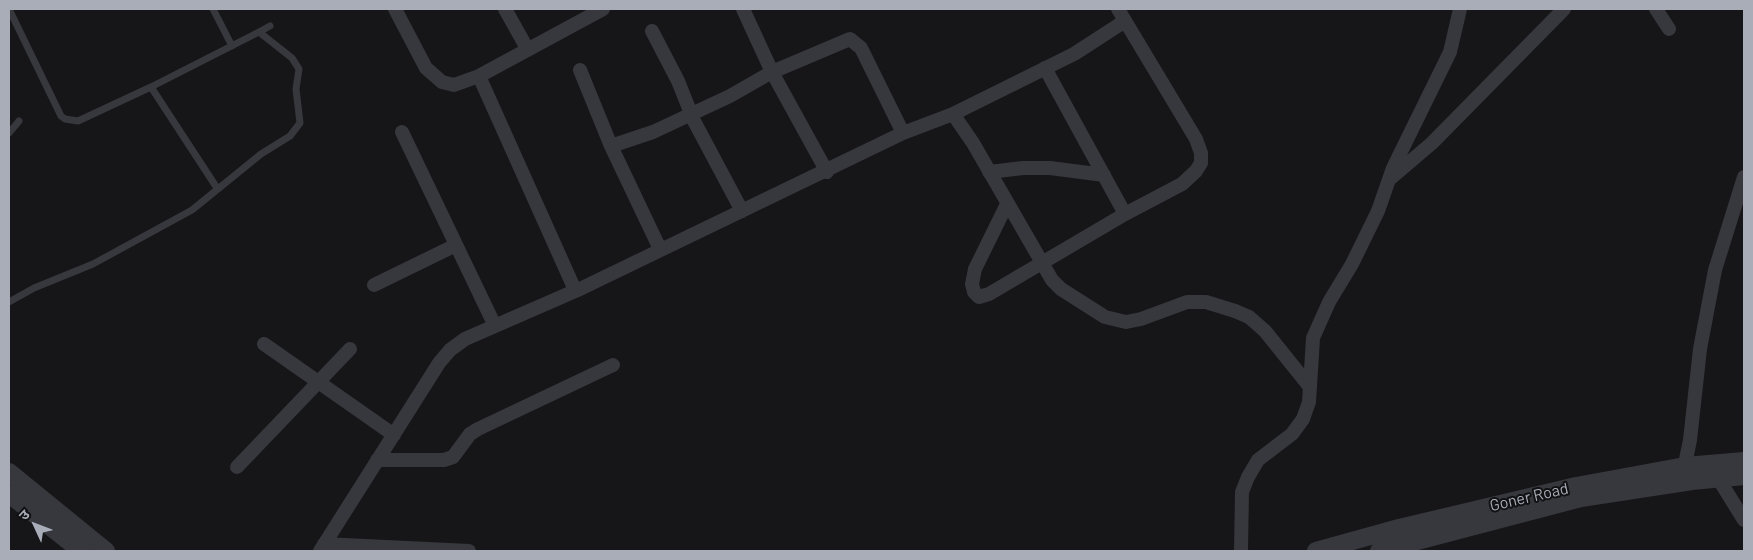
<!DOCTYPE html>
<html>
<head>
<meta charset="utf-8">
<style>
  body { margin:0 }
  #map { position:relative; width:1753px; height:560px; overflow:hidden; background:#161618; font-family:Barlow,"Noto Sans Devanagari",sans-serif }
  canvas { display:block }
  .frame { position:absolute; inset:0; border:10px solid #a8adb8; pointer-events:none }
  .north { position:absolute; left:10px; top:500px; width:50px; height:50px; -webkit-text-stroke:4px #111113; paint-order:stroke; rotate:313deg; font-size:14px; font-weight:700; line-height:20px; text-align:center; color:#a8adb8 }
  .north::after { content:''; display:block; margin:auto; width:18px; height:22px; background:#a8adb8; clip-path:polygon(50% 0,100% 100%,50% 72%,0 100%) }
</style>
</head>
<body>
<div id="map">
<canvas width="1753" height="560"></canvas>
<div class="frame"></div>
<div class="north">उ</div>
</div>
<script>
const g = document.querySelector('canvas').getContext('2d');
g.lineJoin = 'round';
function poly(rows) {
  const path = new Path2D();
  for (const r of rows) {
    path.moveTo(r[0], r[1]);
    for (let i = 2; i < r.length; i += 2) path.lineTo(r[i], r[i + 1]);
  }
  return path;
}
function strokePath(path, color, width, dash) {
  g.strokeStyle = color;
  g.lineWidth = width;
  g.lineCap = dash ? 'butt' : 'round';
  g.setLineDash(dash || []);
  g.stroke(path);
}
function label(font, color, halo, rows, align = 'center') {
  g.font = font + ' Barlow,sans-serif';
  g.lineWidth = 4;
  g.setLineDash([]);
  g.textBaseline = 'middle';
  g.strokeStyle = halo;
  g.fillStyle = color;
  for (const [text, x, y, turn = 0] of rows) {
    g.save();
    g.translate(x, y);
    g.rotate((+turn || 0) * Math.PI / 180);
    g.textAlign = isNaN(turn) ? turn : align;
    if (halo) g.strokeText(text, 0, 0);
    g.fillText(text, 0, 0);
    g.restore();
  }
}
strokePath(poly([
  [213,9,232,46],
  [259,32,270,26],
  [151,87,217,188],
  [9,133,19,121],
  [9,302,34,288,93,264,192,210,261,154,290,136,300,123,296,89,299,69,292,58,259,32,151,87,78,121,65,119,61,116,9,9]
]), '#37383d', 7);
strokePath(poly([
  [395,9,426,68,442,82,454,85,479,76,603,9],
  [505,9,528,50],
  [743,9,772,72,827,172],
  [1656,9,1669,29],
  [652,31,678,81,694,121,742,211],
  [1045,68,1125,214],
  [580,70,611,146,660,249],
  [479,76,575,290],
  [953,114,1074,54,1125,21],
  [402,132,495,326],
  [611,146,653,132,730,96,772,72,850,39,861,48,903,133],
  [989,172,1023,168,1050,168,1104,175],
  [1391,178,1432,143,1564,9],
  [1007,204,975,269,972,284,974,292,979,297,989,294,1125,214,1182,184,1196,171,1201,163,1201,153,1196,139,1118,9],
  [374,285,456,245],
  [264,344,394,435],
  [377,460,444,460,453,457,470,434,478,429,613,365],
  [237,467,350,349],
  [1683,474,1690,440,1700,349,1715,270,1744,177],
  [1718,478,1744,520],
  [324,544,469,551],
  [320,551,439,363,450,350,465,339,582,288,903,133,953,114,973,143,1052,280,1061,289,1105,317,1126,322,1141,319,1187,302,1206,302,1235,311,1249,317,1265,331,1310,387],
  [1241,551,1242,492,1248,477,1258,460,1292,434,1303,419,1309,402,1313,338,1329,302,1352,264,1378,211,1393,168,1450,52,1460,9]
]), '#37383d', 14);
strokePath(poly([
  [9,472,106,551],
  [9,494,81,551],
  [1316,551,1399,528,1576,486,1685,466,1744,461],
  [1379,551,1581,498,1692,481,1744,476]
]), '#37383d', 18);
label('16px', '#a8adb8', '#111113', [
  ["Goner Road",1529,497,-13]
]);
</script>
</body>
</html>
